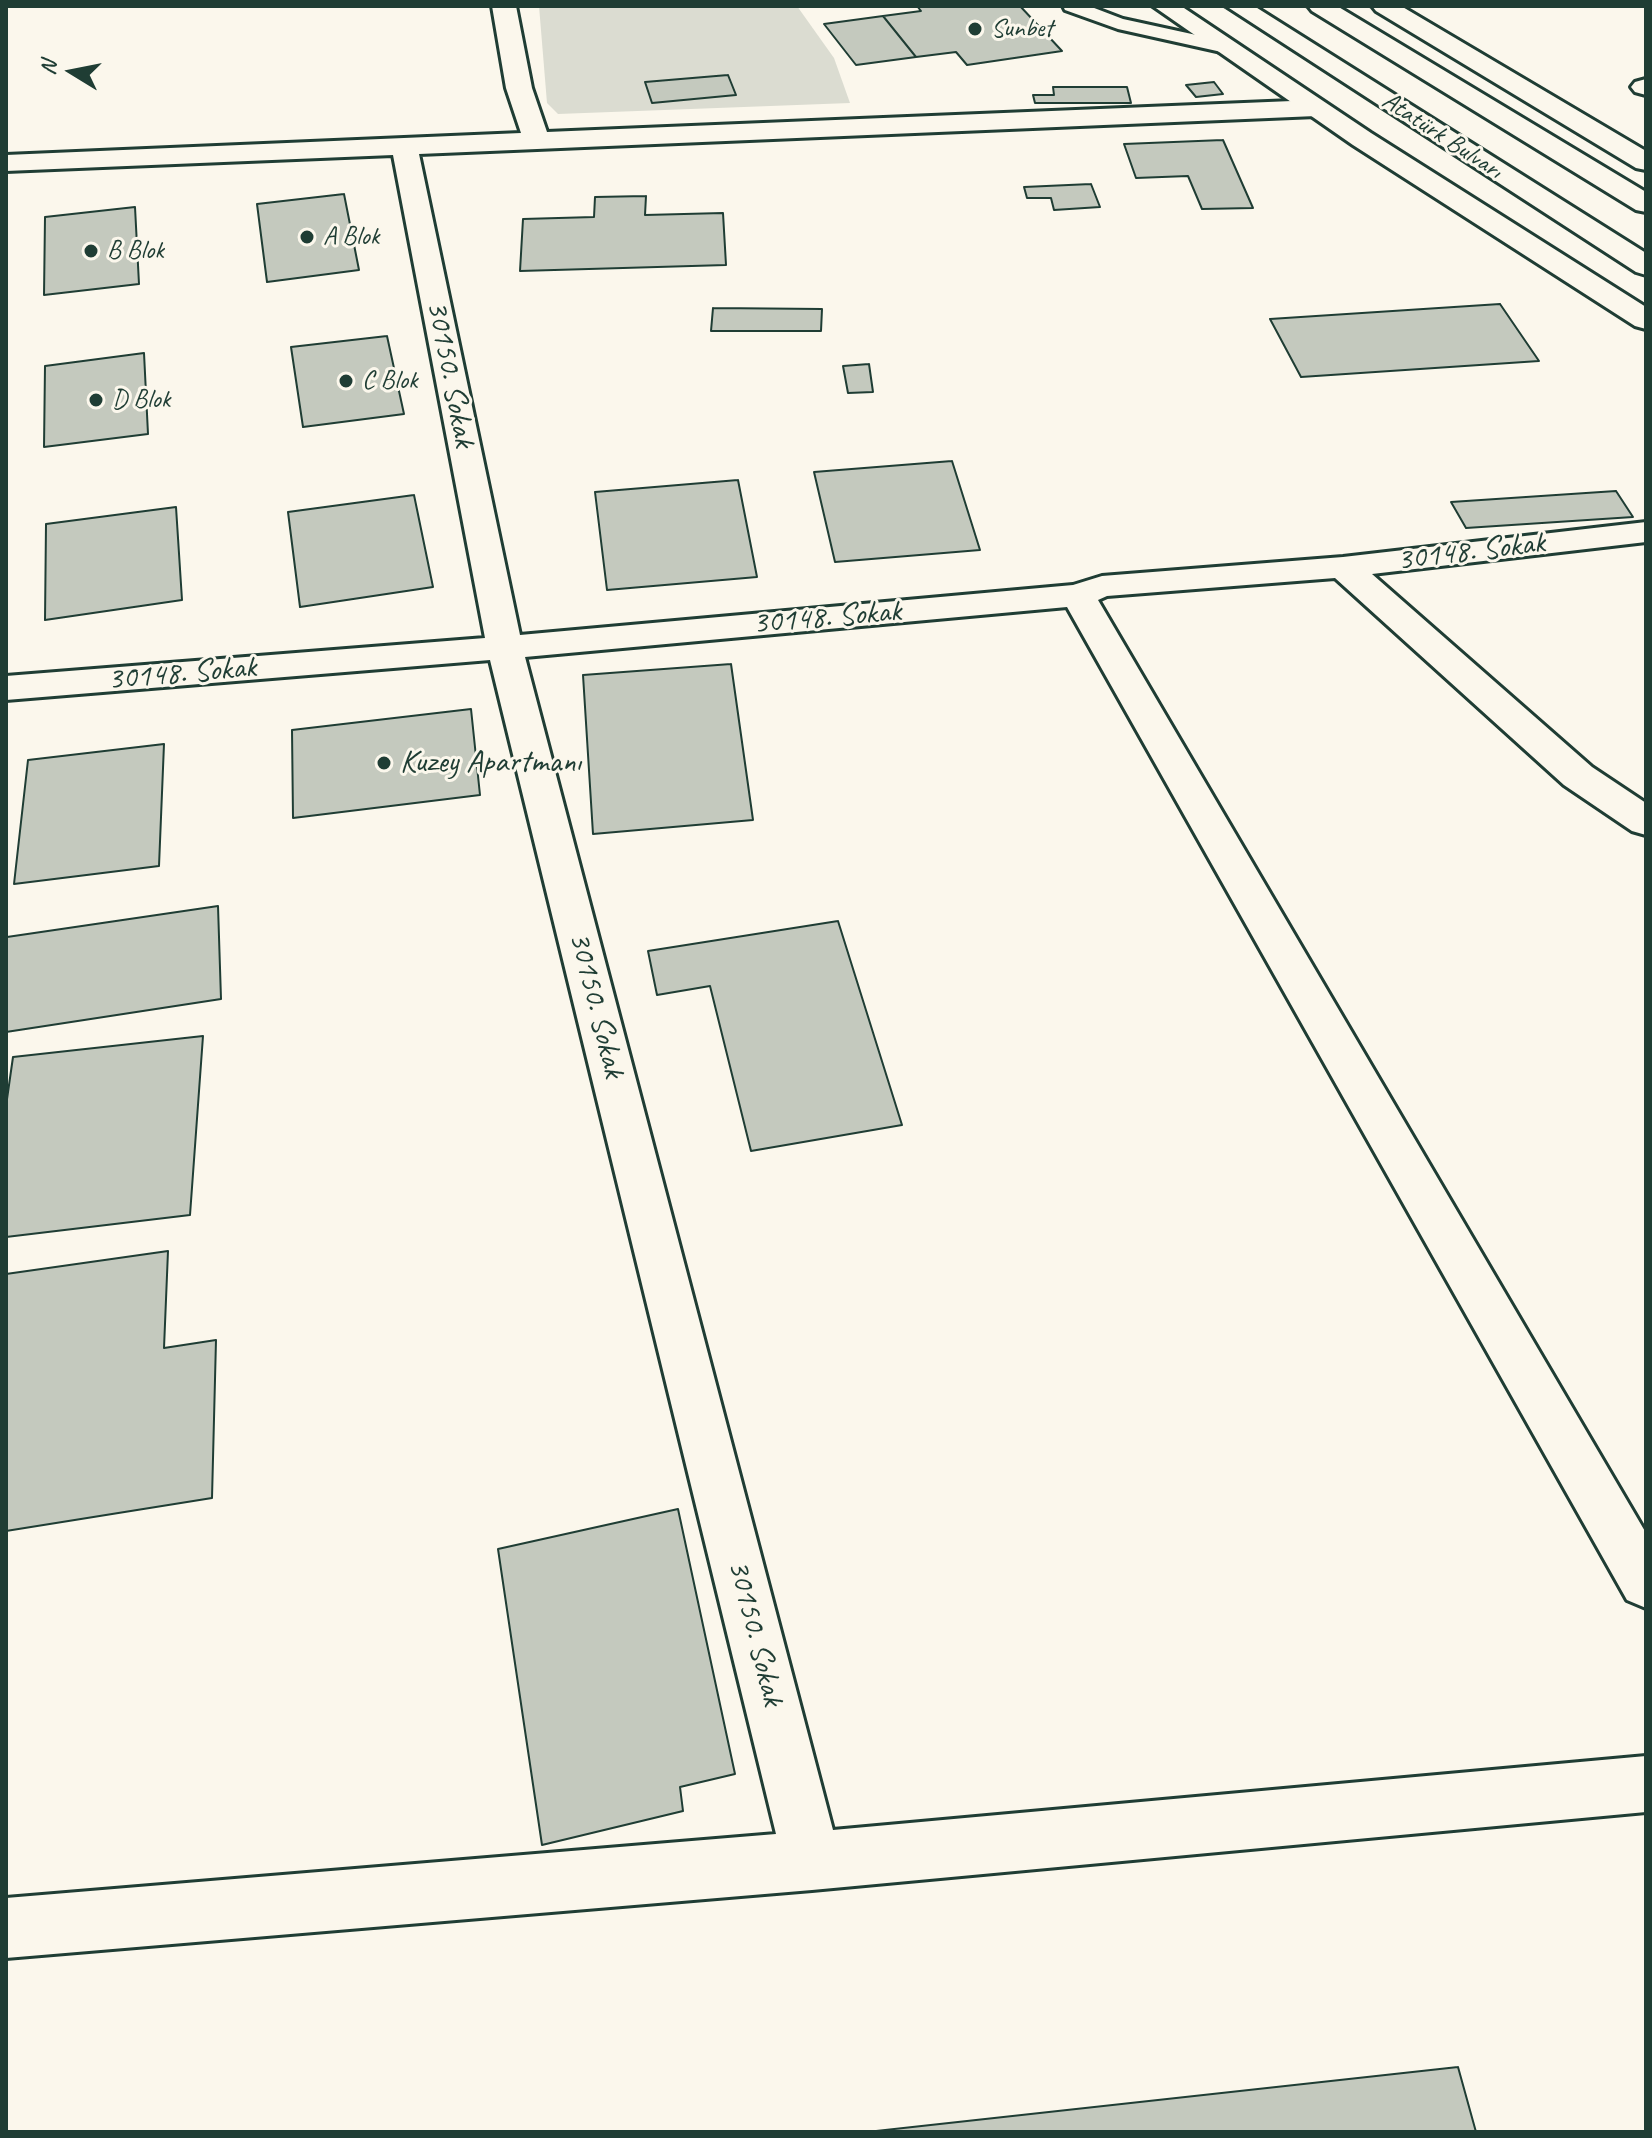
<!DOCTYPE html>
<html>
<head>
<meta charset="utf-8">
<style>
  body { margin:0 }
  #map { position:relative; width:1652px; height:2138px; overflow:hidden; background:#fbf7ec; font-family:Caveat,sans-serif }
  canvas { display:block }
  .frame { position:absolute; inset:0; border:8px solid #1f3d34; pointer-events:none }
  .north { position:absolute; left:32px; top:32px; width:80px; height:80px; -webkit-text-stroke:6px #fbf7ec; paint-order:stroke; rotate:280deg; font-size:22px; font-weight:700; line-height:32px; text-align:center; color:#1f3d34 }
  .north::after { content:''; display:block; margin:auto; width:28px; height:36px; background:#1f3d34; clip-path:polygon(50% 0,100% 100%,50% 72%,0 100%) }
</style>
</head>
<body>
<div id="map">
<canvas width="1652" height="2138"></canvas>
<div class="frame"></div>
<div class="north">N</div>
</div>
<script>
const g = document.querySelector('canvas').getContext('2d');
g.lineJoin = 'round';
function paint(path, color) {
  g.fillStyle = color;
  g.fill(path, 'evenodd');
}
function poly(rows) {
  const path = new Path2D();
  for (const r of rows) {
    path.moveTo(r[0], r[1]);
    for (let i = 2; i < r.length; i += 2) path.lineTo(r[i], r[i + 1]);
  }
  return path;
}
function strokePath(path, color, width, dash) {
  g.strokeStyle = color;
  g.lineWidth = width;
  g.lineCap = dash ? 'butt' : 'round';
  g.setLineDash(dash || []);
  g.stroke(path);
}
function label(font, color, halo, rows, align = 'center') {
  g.font = font + ' Caveat,sans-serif';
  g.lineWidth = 6;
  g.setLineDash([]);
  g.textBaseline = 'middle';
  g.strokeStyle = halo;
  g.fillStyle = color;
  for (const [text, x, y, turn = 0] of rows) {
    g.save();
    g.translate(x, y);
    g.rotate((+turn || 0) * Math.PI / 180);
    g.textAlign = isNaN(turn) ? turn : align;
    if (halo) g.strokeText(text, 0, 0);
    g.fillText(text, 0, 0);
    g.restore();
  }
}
paint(poly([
  [539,6,797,6,834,58,850,103,558,114,547,103]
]), '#dbdcd1');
const building = poly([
  [917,6,1020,6,1062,51,967,65,956,52,916,57,883,16,921,11,917,6],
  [883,16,916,57,856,65,824,24,883,16],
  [728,75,736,95,652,103,645,82,728,75],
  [1214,82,1223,94,1196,97,1186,85,1214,82],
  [1053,87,1127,87,1131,103,1035,103,1033,95,1054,95,1053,87],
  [1223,140,1253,208,1202,209,1188,176,1136,178,1124,144,1223,140],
  [1091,184,1100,207,1054,210,1051,198,1027,198,1024,187,1091,184],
  [344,194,359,270,267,282,257,204,344,194],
  [646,196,645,215,723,213,726,265,520,271,523,219,594,217,595,197,646,196],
  [135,207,139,284,44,295,45,217,135,207],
  [1500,304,1539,361,1301,377,1270,319,1500,304],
  [713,308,822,309,821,331,711,331,713,308],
  [387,336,404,414,303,427,291,347,387,336],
  [144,353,148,434,44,447,45,366,144,353],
  [869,364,873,392,848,393,843,366,869,364],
  [952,461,980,550,835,562,814,472,952,461],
  [738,480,757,577,607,590,595,492,738,480],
  [1616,491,1633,517,1466,528,1451,502,1616,491],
  [414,495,433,587,300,607,288,512,414,495],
  [176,507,182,600,45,620,46,524,176,507],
  [731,664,753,820,593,834,583,675,731,664],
  [471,709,480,795,293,818,292,730,471,709],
  [164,744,159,866,14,884,28,760,164,744],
  [218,906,221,999,6,1032,7,937,218,906],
  [838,921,902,1125,751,1151,710,986,657,995,648,951,838,921],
  [203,1036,190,1215,6,1237,6,1106,13,1057,203,1036],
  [168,1251,164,1348,216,1340,212,1498,6,1531,6,1274,168,1251],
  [678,1509,735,1774,680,1787,683,1811,542,1845,498,1549,678,1509],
  [1458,2067,1476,2132,867,2132,1458,2067]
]);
paint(building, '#c4c9be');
strokePath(building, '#1f3d34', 2);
const service = poly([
  [1063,6,1089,6,1123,19,1233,43,1236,47,1226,53,1118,29,1065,10,1063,6]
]);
const minor = poly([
  [492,6,516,6,532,88,547,132,1316,100,1325,103,1329,108,1325,113,1316,116,419,154,520,635,1073,585,1102,576,1343,557,1646,522,1646,542,1372,574,1592,767,1646,803,1646,835,1632,831,1564,785,1335,578,1107,596,1098,600,1646,1533,1646,1608,1627,1600,1067,607,525,657,833,1830,1646,1756,1646,1812,812,1890,6,1958,6,1898,776,1834,490,660,6,700,6,676,485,638,393,155,6,171,6,155,521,133,506,88,492,6],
  [1646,79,1646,95,1635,92,1631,87,1635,82,1646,79]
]);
const trunk = poly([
  [1153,6,1181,6,1371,133,1646,307,1646,329,1635,326,1353,145,1153,6],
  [1226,6,1254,6,1646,253,1646,275,1636,272,1226,6],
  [1308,6,1337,6,1646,192,1646,212,1636,210,1312,11,1308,6],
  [1372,6,1401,6,1646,151,1646,170,1636,168,1376,11,1372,6]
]);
strokePath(service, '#1f3d34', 6);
strokePath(minor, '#1f3d34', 6);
strokePath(trunk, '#1f3d34', 6);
paint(service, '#fbf7ec');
paint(minor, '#fbf7ec');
paint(trunk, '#fbf7ec');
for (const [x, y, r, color] of [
  [975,29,8,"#1f3d34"],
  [307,237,8,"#1f3d34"],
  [91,251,8,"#1f3d34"],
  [346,381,8,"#1f3d34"],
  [96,400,8,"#1f3d34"],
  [384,763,8,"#1f3d34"]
]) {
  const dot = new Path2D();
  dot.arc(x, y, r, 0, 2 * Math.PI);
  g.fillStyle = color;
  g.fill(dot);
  strokePath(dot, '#fbf7ec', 3);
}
label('26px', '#1f3d34', '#fbf7ec', [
  ["Sunbet",991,29],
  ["A Blok",323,237],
  ["B Blok",107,251],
  ["C Blok",362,381],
  ["D Blok",112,400]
], 'left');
label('26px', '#1f3d34', '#fbf7ec', [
  ["Atatürk Bulvarı",1442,136,33]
]);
label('32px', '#1f3d34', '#fbf7ec', [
  ["30150. Sokak",450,374,79],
  ["30148. Sokak",1471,552,-7],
  ["30148. Sokak",827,618,-5],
  ["30148. Sokak",182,674,-5],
  ["30150. Sokak",596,1005,76],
  ["30150. Sokak",755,1633,76]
]);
label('32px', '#1f3d34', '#fbf7ec', [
  ["Kuzey Apartmanı",400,763]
], 'left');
</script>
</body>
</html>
